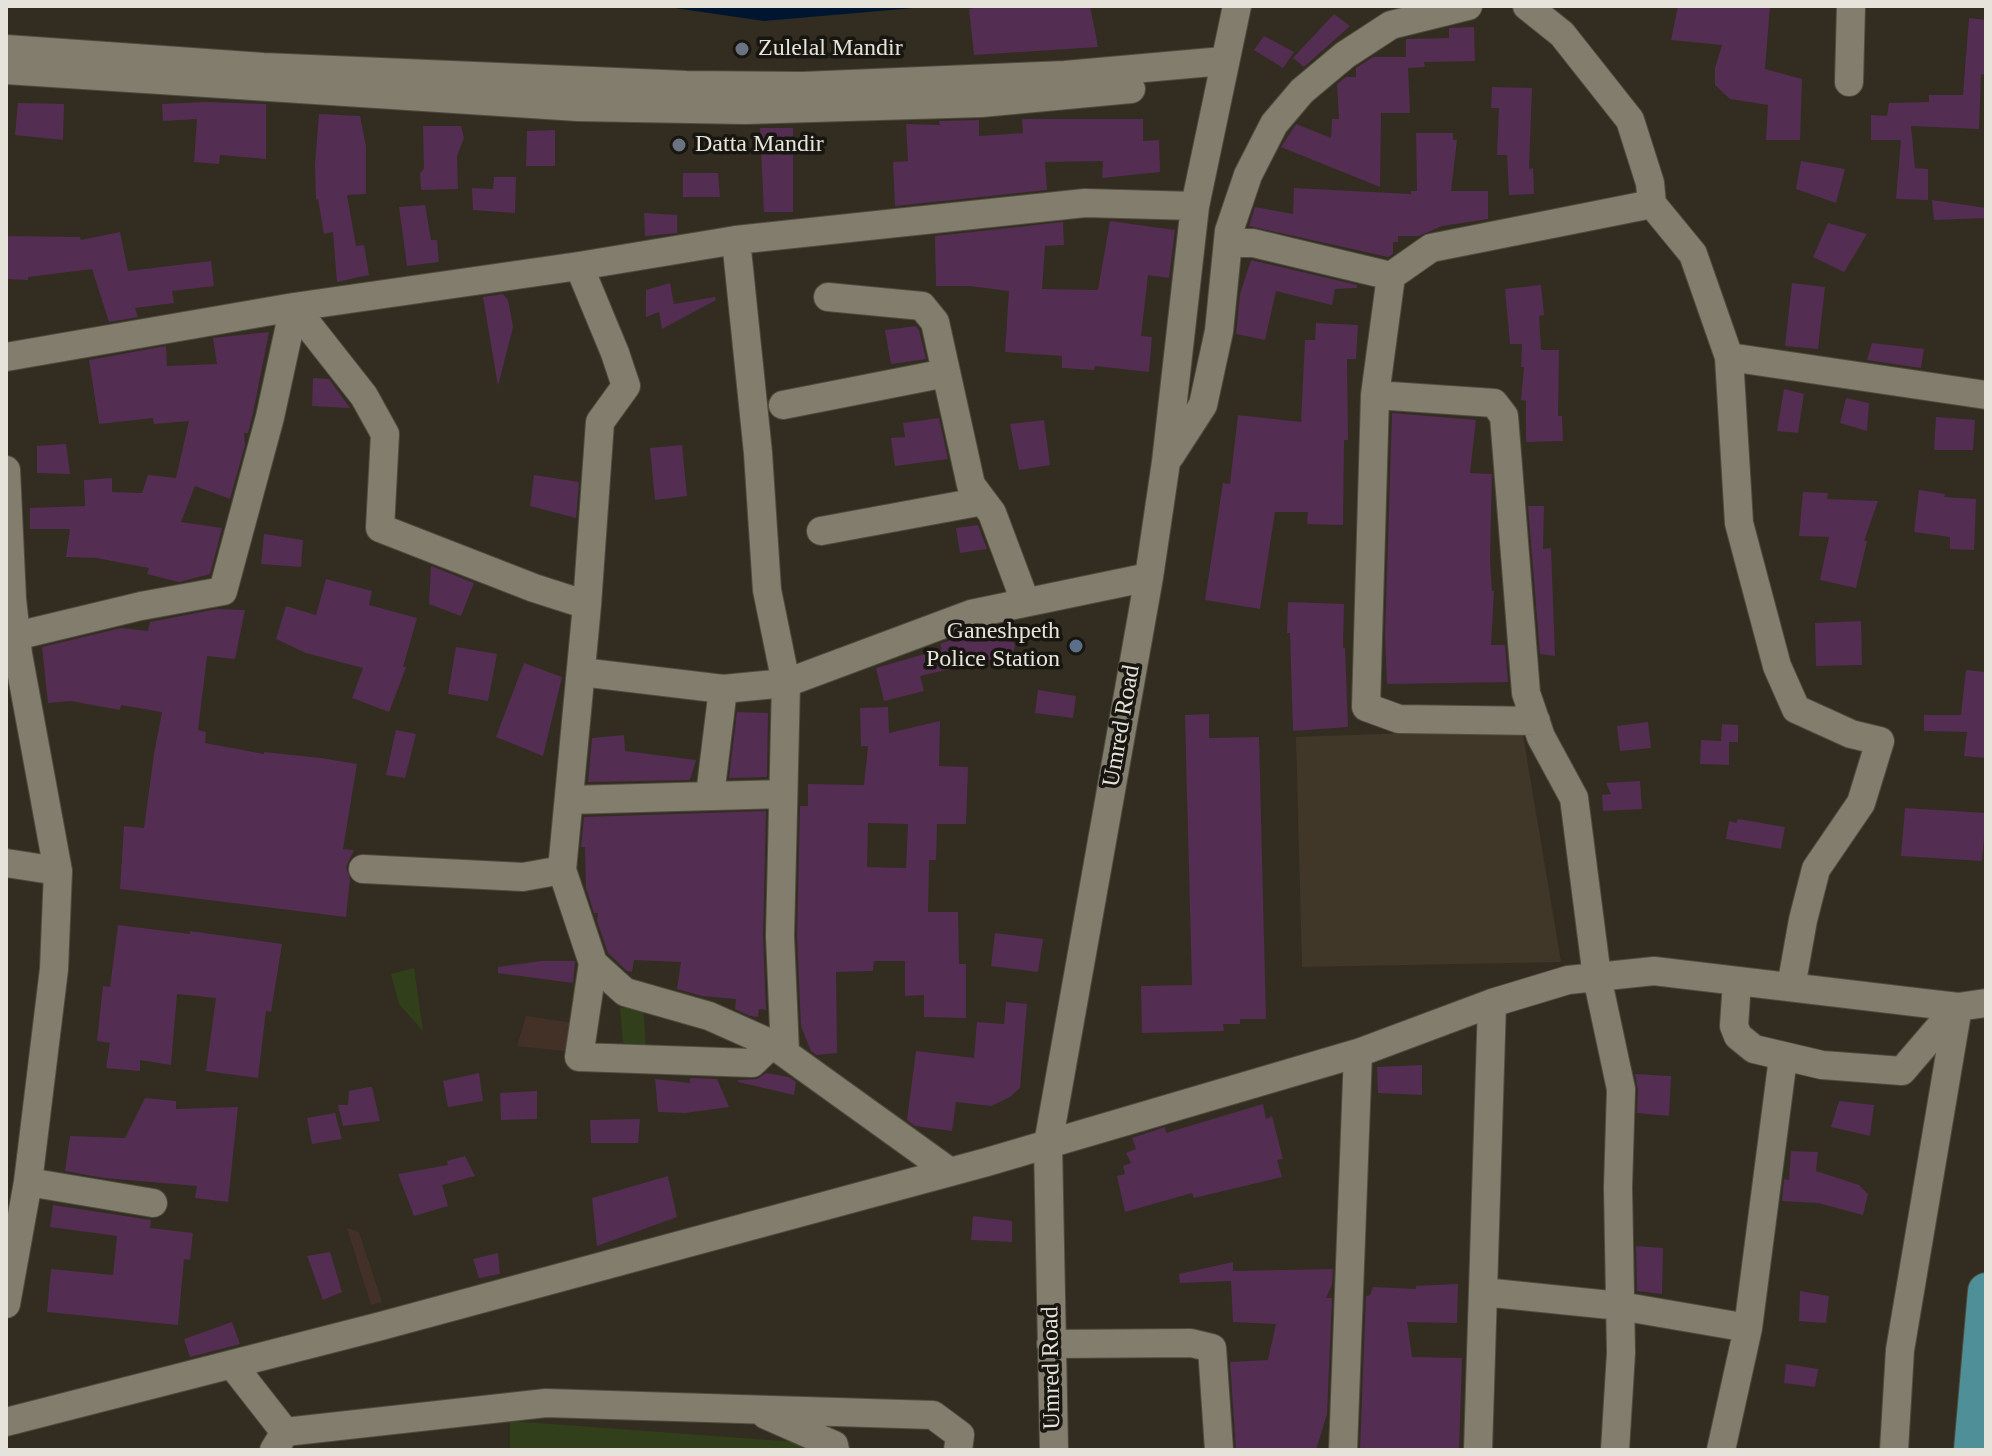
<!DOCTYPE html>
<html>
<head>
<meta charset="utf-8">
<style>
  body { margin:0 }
  #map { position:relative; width:1992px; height:1456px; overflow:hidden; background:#322d20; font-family:Georgia,serif }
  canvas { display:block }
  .frame { position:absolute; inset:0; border:8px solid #e6e3da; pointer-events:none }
</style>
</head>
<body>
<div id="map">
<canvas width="1992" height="1456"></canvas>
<div class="frame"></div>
</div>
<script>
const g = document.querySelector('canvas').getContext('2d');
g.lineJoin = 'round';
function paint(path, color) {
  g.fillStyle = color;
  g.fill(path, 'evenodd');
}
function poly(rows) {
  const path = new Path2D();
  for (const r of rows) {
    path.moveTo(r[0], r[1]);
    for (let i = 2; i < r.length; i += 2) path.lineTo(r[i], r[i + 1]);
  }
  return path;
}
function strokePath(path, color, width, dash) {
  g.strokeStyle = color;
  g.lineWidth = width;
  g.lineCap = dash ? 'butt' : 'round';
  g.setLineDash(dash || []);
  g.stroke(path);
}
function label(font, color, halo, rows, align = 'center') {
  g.font = font + ' Georgia,serif';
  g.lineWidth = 7;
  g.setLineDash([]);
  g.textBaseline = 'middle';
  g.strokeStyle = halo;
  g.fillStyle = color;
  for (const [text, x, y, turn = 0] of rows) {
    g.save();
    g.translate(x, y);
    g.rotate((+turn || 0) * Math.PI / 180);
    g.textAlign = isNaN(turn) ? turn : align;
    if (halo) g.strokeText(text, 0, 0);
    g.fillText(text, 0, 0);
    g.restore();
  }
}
paint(poly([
  [526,1016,574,1023,573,1052,517,1046],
  [347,1228,359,1232,382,1302,371,1305]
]), '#433128');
paint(poly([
  [1522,729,1561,962,1302,967,1296,737]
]), '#413728');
paint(poly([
  [414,968,423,1031,399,1004,391,974],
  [643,1005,646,1047,623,1043,620,1008],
  [510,1421,810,1443,811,1450,510,1450]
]), '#31401a');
paint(poly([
  [661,6,937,6,764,21]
]), '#001630');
paint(poly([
  [984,6,1090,6,1098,47,974,55,969,9],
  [1678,6,1770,6,1765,69,1802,79,1800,140,1766,140,1768,105,1730,99,1715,85,1715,68,1722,45,1671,40],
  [1334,14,1350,26,1304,67,1293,58],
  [1969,18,1986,20,1986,75,1981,74,1979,129,1911,126,1915,168,1928,169,1928,200,1896,199,1901,140,1871,140,1871,115,1887,116,1889,103,1929,102,1929,95,1963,95],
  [1474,27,1475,61,1424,62,1425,67,1408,68,1410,113,1381,113,1380,187,1281,147,1296,124,1331,138,1332,119,1339,119,1337,84,1346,77,1356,77,1356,68,1373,57,1406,57,1406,39,1449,38,1449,28],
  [1264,36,1294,52,1283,68,1254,50],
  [1492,87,1532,88,1529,169,1533,168,1534,194,1509,195,1507,155,1497,155,1499,108,1491,108],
  [205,102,266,104,266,159,220,155,219,164,194,162,197,119,163,121,162,104],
  [18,103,64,104,63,140,15,135],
  [319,114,360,116,366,146,366,194,347,195,356,246,364,245,369,275,337,282,333,232,324,234,318,199,316,200,315,165],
  [1022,119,1143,119,1143,141,1159,140,1160,172,1102,178,1103,161,1045,162,1047,190,895,206,893,162,908,161,906,124,940,125,939,121,979,120,979,136,1023,133],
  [423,126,461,126,464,138,457,156,458,189,421,190,420,174,424,168],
  [760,128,793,128,793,212,764,212],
  [555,130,555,166,526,166,527,131],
  [1416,133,1453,133,1453,140,1457,140,1451,191,1488,191,1488,219,1442,226,1419,236,1398,236,1398,242,1393,242,1393,254,1388,257,1249,226,1255,207,1293,214,1294,188,1411,194,1411,191,1417,191],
  [1801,161,1845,169,1836,203,1796,189],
  [683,173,718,173,720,197,683,197],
  [494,177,516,177,515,213,473,210,472,188,493,189],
  [1932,200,1986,208,1986,218,1934,220],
  [425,205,431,240,437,240,439,262,407,266,399,207],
  [644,213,677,215,677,233,645,236],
  [1110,221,1175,230,1169,278,1148,275,1141,336,1152,337,1149,372,1095,366,1094,370,1062,368,1062,356,1005,352,1009,291,969,286,936,286,935,236,1063,222,1064,245,1045,246,1042,289,1098,290],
  [1828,223,1867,234,1844,272,1813,257],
  [120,232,128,271,211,261,214,286,172,291,174,303,135,308,138,317,109,322,92,269,28,277,28,280,6,279,6,236,80,237,81,240],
  [1251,260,1357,285,1357,288,1335,289,1332,305,1276,291,1265,340,1236,334,1240,294],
  [670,283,674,304,715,297,716,300,662,329,659,312,646,317,646,290],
  [1792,283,1825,287,1818,349,1785,346],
  [1541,285,1544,315,1539,316,1541,350,1559,350,1558,416,1562,416,1563,441,1526,442,1526,401,1521,400,1524,367,1521,367,1522,344,1510,344,1505,289],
  [503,294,508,300,513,327,498,386,483,297],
  [1316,323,1358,325,1356,359,1347,359,1348,440,1344,440,1343,525,1307,524,1308,512,1275,512,1260,609,1205,600,1223,483,1230,484,1238,415,1301,422,1305,340,1315,340],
  [916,326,919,330,926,359,891,364,885,330],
  [269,332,253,413,248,433,244,433,245,445,230,499,195,486,181,522,222,528,210,574,179,582,147,574,149,568,96,558,66,557,70,529,30,529,30,508,85,506,84,480,112,478,112,492,142,493,148,475,176,478,189,421,154,424,153,418,99,424,89,360,166,346,167,366,217,364,213,338],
  [1872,343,1924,349,1921,368,1867,360],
  [313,378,329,379,350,408,312,406],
  [1784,389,1804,394,1798,433,1777,431],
  [1846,398,1869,403,1867,431,1840,423],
  [1392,413,1476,420,1470,473,1492,474,1490,560,1492,591,1494,591,1491,645,1505,645,1508,682,1387,684,1385,636],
  [1936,417,1975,420,1973,450,1934,450],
  [939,418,948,459,895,466,891,438,905,437,903,423],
  [1044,420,1050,465,1019,470,1010,424],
  [66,444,70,474,37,473,37,446],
  [682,445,687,496,655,500,650,448],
  [534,475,579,482,576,518,530,506],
  [1919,490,1945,494,1944,497,1976,499,1974,550,1950,549,1950,537,1914,532],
  [1803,492,1828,493,1827,499,1878,501,1864,541,1867,541,1856,588,1820,580,1829,537,1799,536],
  [1528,506,1544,506,1543,549,1551,548,1555,656,1540,654],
  [978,525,987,549,960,553,956,528],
  [264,534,303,540,301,567,261,564],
  [431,566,474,583,461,616,429,604],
  [326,579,372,591,369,605,417,618,403,667,406,667,389,712,352,698,363,668,306,653,276,639,286,606,316,615],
  [1288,602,1344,604,1343,648,1345,648,1348,727,1293,731,1290,633,1287,633],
  [217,609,245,610,235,659,207,656,198,730,206,732,205,743,264,754,264,752,321,758,357,764,343,849,354,850,346,867,350,879,346,917,120,889,124,826,144,828,154,754,162,712,121,705,120,710,71,701,48,703,42,647,121,628,148,631,150,622],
  [1861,621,1862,665,1816,666,1815,623],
  [1007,624,1015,646,1010,664,997,669,994,659,920,676,924,691,884,701,876,668,942,649,940,644,969,633,969,636],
  [456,647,497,654,488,701,448,694],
  [524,663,562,677,543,756,496,737],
  [1966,670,1986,672,1986,758,1964,756,1967,732,1924,731,1924,715,1961,715],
  [1038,690,1076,696,1073,718,1035,713],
  [888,707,889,733,940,721,939,766,968,767,966,824,937,824,936,860,929,860,928,912,958,912,959,964,966,964,966,1018,924,1017,924,995,905,996,905,961,874,961,873,971,836,972,837,1053,816,1055,811,1051,801,1026,797,936,800,806,808,806,808,784,864,785,868,746,861,746,860,708],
  [868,823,908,824,906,868,867,867],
  [737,712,768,713,767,777,729,778],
  [1209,714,1209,738,1259,737,1266,1019,1240,1019,1240,1024,1223,1024,1224,1031,1142,1033,1141,986,1192,985,1185,715],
  [1648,722,1651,748,1620,751,1617,726],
  [1722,724,1738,725,1738,742,1729,742,1729,765,1700,764,1701,740,1721,741],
  [396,730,416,734,405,778,386,775],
  [624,735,625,751,696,760,690,780,588,782,592,738],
  [1640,781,1642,809,1603,811,1602,795,1611,794,1606,783],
  [1905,808,1986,813,1982,861,1901,856],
  [766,811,763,936,766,1010,759,1009,758,1017,750,1016,735,1009,736,999,702,996,677,989,681,962,634,960,632,972,627,971,608,953,597,921,598,913,594,913,586,888,585,847,581,847,584,817],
  [1738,819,1785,827,1781,849,1726,839,1729,821,1736,823],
  [118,925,190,934,190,931,282,944,271,1012,266,1011,258,1078,206,1071,216,998,177,994,171,1065,140,1060,140,1071,106,1068,110,1043,97,1041,103,986,110,987],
  [995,933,1043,939,1038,972,991,966],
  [541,961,575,961,573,983,498,973,498,967],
  [1006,1002,1027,1004,1020,1088,1010,1097,991,1106,956,1102,952,1131,915,1126,907,1120,916,1051,974,1058,977,1022,1004,1024],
  [1422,1065,1422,1095,1378,1093,1377,1067],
  [479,1073,483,1101,448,1107,443,1081],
  [766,1073,789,1077,796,1082,794,1095,738,1082,738,1080,757,1079],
  [1635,1074,1671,1076,1669,1116,1637,1113,1638,1090],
  [690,1078,717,1079,729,1107,685,1113,658,1112,655,1079,690,1083],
  [369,1087,372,1087,380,1121,343,1126,338,1105,348,1105,349,1091],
  [537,1091,537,1119,501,1120,500,1093],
  [145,1098,176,1101,176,1109,238,1107,228,1202,195,1198,197,1186,104,1178,65,1171,70,1136,125,1138],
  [1839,1101,1874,1105,1870,1136,1831,1127],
  [1263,1104,1266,1119,1272,1116,1283,1159,1277,1160,1282,1177,1194,1198,1192,1193,1125,1212,1117,1176,1125,1174,1123,1166,1131,1163,1126,1153,1136,1149,1132,1138,1165,1127,1166,1133],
  [335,1113,342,1139,312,1144,307,1118],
  [640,1119,638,1143,591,1143,590,1120],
  [1791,1151,1818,1152,1816,1171,1859,1185,1868,1194,1863,1215,1818,1203,1782,1201,1784,1179,1789,1180],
  [465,1156,475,1176,442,1185,448,1206,414,1216,398,1174,448,1165,447,1161],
  [668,1176,677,1217,597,1246,592,1198],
  [53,1205,151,1220,150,1228,193,1233,190,1260,184,1259,178,1325,47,1312,51,1269,113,1275,117,1236,50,1227],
  [973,1216,1012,1221,1012,1242,971,1240],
  [1636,1246,1663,1248,1662,1294,1637,1291],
  [330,1252,342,1292,323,1300,307,1256],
  [498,1253,500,1274,479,1278,473,1259],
  [1233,1262,1233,1271,1333,1269,1332,1285,1326,1298,1332,1298,1327,1414,1316,1450,1236,1450,1230,1362,1268,1360,1276,1324,1233,1322,1231,1281,1180,1283,1179,1274],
  [1458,1284,1457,1323,1407,1322,1412,1357,1462,1358,1459,1450,1360,1450,1366,1296,1370,1295,1373,1287,1416,1289,1416,1286],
  [1800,1291,1829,1296,1826,1323,1799,1321],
  [232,1322,240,1344,190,1357,184,1339],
  [1786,1364,1818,1369,1815,1387,1784,1383]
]), '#542d52');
const minor = poly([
  [1527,6,1562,34,1630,120,1650,183,1652,204,1693,254,1729,357,1739,523,1777,666,1796,709,1851,734,1880,741,1861,803,1816,869,1803,920,1791,987],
  [6,49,263,67,686,85,803,86,1065,75,1223,61],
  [6,70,578,107,745,110,981,103,1131,89],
  [1849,82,1851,6],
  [736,240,758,453,767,590,786,683,780,936,785,1052],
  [1228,243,1253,243,1391,276],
  [579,266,615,353,626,386,600,422,587,605,562,870,593,963,625,992,709,1016,772,1044,950,1172],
  [828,297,922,306,935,322,971,485,992,513,1025,601],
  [6,357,294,307,579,266,736,240,1085,203,1195,206],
  [1729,357,1986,395],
  [1375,395,1494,403,1504,416,1526,693,1541,737,1574,798,1597,977,1621,1089,1618,1187,1621,1353,1615,1450],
  [783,405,946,373],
  [1170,456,1203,405,1219,331,1229,231,1248,175,1274,124,1302,91,1345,55,1391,25,1468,6],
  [6,470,12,599,18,654,58,871,54,969,28,1182,6,1304],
  [821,531,983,501],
  [16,636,141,606,223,591,270,417,294,307,364,396,385,434,380,528,534,588,587,605],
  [581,672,723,689,786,683,971,614,1149,577],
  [1536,721,1399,719,1366,707,1375,395,1391,276,1431,248,1652,204],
  [710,795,723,689],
  [569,800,783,794],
  [6,863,58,871],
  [363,869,523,877,562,870],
  [593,963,579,1057,752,1063,772,1044],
  [1737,981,1734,1026,1738,1036,1754,1049,1822,1065,1902,1071,1957,1007],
  [28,1182,153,1203],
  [1483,1292,1620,1306,1748,1328],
  [1051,1344,1191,1343,1212,1348,1219,1450],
  [238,1372,285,1432],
  [766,1415,834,1445,835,1450],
  [6,1422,381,1326,987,1162,1358,1053,1492,1003,1568,980,1654,971,1923,1003,1958,1007,1986,1003],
  [274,1450,285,1432,546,1403,933,1415,960,1435,958,1450],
  [1054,1450,1048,1144,1149,577,1166,462,1195,206,1237,6],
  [1343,1450,1358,1053],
  [1478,1450,1492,1003],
  [1721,1450,1748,1328,1783,1058],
  [1894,1450,1900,1350,1958,1007]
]);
const major = poly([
  [1972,1450,1986,1291]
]);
strokePath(minor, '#4f4b3f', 30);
strokePath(major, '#4f4b3f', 38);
strokePath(minor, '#827d6d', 28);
strokePath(major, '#4e8f98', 36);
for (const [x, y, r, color] of [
  [742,49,8,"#6b7280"],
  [679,145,8,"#6b7280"],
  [1076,646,8,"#5c6f8a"]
]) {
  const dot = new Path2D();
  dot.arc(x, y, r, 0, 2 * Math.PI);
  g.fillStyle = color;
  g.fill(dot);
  strokePath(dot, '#181610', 3);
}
label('24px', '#e6e3da', '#181610', [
  ["Zulelal Mandir",758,49],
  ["Datta Mandir",695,145],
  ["Ganeshpeth",1060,632,"right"],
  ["Police Station",1060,660,"right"]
], 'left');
label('24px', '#e6e3da', '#181610', [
  ["Umred Road",1122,726,-80],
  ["Umred Road",1052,1368,-91]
]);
</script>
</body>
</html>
